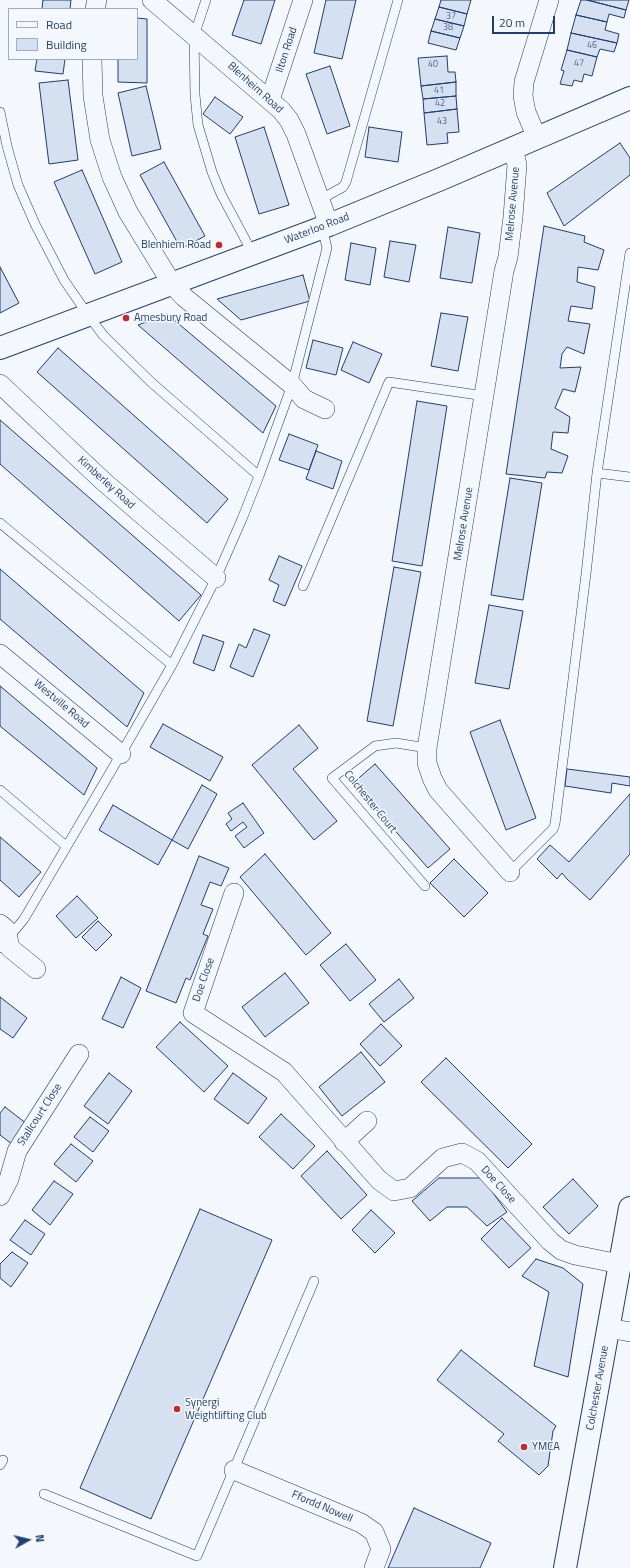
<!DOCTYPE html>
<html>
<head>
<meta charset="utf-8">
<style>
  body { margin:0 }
  #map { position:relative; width:630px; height:1568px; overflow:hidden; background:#f4f7fb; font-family:"Titillium Web",sans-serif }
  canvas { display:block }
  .legend { position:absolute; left:8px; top:8px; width:130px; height:52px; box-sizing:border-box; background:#f4f7fb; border:1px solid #9eadc5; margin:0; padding:5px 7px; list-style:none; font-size:12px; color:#1d3f73 }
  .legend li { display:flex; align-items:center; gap:8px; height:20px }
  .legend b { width:20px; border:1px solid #9eadc5 }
  .north { position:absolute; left:8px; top:1520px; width:40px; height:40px; -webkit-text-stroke:3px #f4f7fb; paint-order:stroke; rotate:82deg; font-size:11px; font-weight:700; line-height:16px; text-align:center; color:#1d3f73 }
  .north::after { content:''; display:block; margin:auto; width:14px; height:18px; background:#1d3f73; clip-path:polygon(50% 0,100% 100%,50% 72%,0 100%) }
  .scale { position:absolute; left:492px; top:16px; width:63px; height:18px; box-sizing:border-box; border:2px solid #1d3f73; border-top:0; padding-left:5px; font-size:12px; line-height:14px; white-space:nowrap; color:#1d3f73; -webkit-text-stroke:3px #f4f7fb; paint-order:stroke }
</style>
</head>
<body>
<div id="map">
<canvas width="630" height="1568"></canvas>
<ul class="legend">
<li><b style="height:5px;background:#f4f7fb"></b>Road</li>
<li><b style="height:11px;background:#d5e0f0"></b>Building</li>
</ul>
<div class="north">N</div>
<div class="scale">20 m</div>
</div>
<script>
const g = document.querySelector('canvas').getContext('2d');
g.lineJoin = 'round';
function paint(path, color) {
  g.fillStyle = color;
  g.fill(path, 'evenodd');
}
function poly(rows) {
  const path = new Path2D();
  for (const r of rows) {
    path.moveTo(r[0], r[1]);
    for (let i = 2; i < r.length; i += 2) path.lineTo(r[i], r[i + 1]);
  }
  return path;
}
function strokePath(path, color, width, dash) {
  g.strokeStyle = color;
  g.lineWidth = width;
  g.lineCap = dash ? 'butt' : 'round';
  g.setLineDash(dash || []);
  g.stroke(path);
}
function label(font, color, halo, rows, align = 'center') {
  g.font = font + ' "Titillium Web",sans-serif';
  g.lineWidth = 3;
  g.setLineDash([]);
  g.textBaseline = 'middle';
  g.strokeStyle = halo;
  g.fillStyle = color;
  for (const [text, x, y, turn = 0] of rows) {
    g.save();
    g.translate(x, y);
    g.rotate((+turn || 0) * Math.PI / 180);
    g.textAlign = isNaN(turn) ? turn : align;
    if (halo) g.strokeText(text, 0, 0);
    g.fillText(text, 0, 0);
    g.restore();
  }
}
const building = poly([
  [43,0,71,0,70,9,42,9,43,0],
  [244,0,275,0,261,44,232,35,244,0],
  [326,0,356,0,342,59,314,53,326,0],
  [441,0,471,0,467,14,439,7,441,0],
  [581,0,587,0,626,10,624,18,609,14,607,22,576,15,581,0],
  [587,0,629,0,626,10,587,0],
  [439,7,467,14,464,26,435,19,439,7],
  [576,15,607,22,605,30,619,34,617,43,571,33,576,15],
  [137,18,147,19,147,83,118,82,118,59,137,59,137,18],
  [435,19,464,26,460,38,431,31,435,19],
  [431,31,460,38,456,50,428,43,431,31],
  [571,33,617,43,614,52,600,49,597,57,567,50,571,33],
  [567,50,597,57,592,76,584,74,582,82,574,80,572,86,560,84,564,71,561,70,567,50],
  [447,56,448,72,455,72,456,82,421,86,418,58,447,56],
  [37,59,65,59,63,74,35,71,37,59],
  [330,66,350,126,327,134,306,74,330,66],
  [68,80,78,160,49,164,39,83,68,80],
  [456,82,456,96,423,99,421,86,456,82],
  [146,86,161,149,132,156,118,93,146,86],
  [456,96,457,109,424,113,423,99,456,96],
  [215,97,243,117,230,134,203,114,215,97],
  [457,109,459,132,447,133,448,143,427,145,424,113,457,109],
  [264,127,289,205,259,214,235,137,264,127],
  [369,127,402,132,398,162,365,157,369,127],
  [620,143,630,158,630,175,564,226,547,193,620,143],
  [164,162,205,236,181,249,140,175,164,162],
  [82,170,122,262,95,274,54,182,82,170],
  [544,226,585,236,584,242,604,250,598,270,578,267,577,282,595,287,592,309,571,306,568,321,590,324,584,354,567,347,562,354,560,368,581,367,575,392,563,389,555,408,570,417,568,433,553,432,551,449,568,456,562,473,547,472,545,478,506,474,544,226],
  [448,227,480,233,472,283,440,278,448,227],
  [390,241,416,245,409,282,384,277,390,241],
  [351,243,376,248,370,285,345,280,351,243],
  [0,267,19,303,0,313,0,267],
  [303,275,310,301,241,320,217,299,303,275],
  [441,313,468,317,458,371,431,366,441,313],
  [167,314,276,406,263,433,138,325,167,314],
  [313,340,343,348,336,375,306,368,313,340],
  [353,342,382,354,369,383,341,370,353,342],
  [58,348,228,499,207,523,37,372,58,348],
  [417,401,447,406,422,566,392,561,417,401],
  [0,420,201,595,179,621,0,464,0,420],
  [289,434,318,445,309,470,279,460,289,434],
  [316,451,342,461,333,489,306,479,316,451],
  [510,478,542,483,523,600,491,595,510,478],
  [279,556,302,566,285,606,273,601,279,585,269,580,279,556],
  [394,567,421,572,393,726,367,721,394,567],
  [0,569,144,693,127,727,0,619,0,569],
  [489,605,523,611,509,689,475,683,489,605],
  [254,629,270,635,253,677,230,667,239,644,246,648,254,629],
  [203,635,224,642,214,671,193,663,203,635],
  [0,686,97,768,84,795,0,726,0,686],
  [500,720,536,818,506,830,470,732,500,720],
  [163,724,223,757,210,781,150,747,163,724],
  [299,725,318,748,293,769,337,821,314,840,252,765,299,725],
  [375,764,450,849,428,868,353,783,375,764],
  [567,769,630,777,630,786,612,783,611,793,565,786,567,769],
  [202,785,217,794,188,849,172,840,202,785],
  [630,794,630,854,590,900,567,879,562,873,557,879,537,859,550,845,569,862,630,794],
  [243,803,264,833,244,848,235,836,247,827,243,822,231,831,226,824,232,819,228,813,243,803],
  [113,805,172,840,158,865,99,830,113,805],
  [0,837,41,872,19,897,0,880,0,837],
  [265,854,331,933,306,955,240,877,265,854],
  [199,856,229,868,221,886,210,882,201,905,213,909,203,934,208,936,190,980,186,978,176,1003,146,991,199,856],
  [454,859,488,893,464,917,430,883,454,859],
  [77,896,98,918,76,938,56,916,77,896],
  [98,921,112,935,96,951,82,937,98,921],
  [346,944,376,980,350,1001,320,965,346,944],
  [285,973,309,1003,265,1037,242,1007,285,973],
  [121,977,141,988,123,1028,102,1019,121,977],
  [399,979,414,998,384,1022,369,1004,399,979],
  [0,997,27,1018,13,1038,0,1029,0,997],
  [180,1022,228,1066,204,1092,156,1047,180,1022],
  [381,1024,402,1046,380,1066,360,1044,381,1024],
  [361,1052,385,1082,342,1116,319,1087,361,1052],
  [446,1058,532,1144,508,1168,421,1082,446,1058],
  [109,1073,132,1091,108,1124,84,1106,109,1073],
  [233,1073,267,1098,248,1124,214,1099,233,1073],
  [5,1107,27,1124,12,1144,0,1135,0,1113,5,1107],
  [281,1114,315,1146,293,1169,259,1137,281,1114],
  [90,1117,109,1131,93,1152,74,1137,90,1117],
  [71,1144,93,1161,76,1182,54,1164,71,1144],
  [327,1151,367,1195,341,1219,301,1176,327,1151],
  [439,1178,482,1178,507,1212,487,1226,467,1207,447,1207,430,1221,412,1201,439,1178],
  [573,1179,598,1206,569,1234,543,1207,573,1179],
  [54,1181,73,1194,50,1225,32,1210,54,1181],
  [200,1209,272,1240,151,1519,80,1488,200,1209],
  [371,1210,395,1233,375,1253,352,1230,371,1210],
  [502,1218,531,1248,509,1268,481,1239,502,1218],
  [25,1220,45,1234,31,1255,10,1240,25,1220],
  [12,1252,28,1263,11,1287,0,1278,0,1264,12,1252],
  [536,1259,563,1268,583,1284,568,1377,534,1366,549,1292,522,1276,536,1259],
  [461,1350,556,1426,553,1431,548,1466,539,1475,498,1441,504,1434,437,1380,461,1350],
  [414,1508,491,1543,480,1568,388,1568,414,1508]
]);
paint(building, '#d5e0f0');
strokePath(building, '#1d3f73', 1);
const lane = poly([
  [206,0,194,36,195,95,198,125,212,172,221,194,253,254],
  [0,112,7,146,18,185,35,224,64,280,88,315,103,335,152,383,259,476],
  [321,199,343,187,346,182,398,0],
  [630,253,597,473,630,477],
  [0,523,172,665],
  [303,586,389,382,485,396],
  [0,790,66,846],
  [510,872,553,829,555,824,586,574,597,473],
  [425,886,332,778,375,746,396,743,427,748],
  [0,948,24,919,121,754,172,665,216,578,242,519,259,476,292,385,327,248,322,227],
  [0,1465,3,1460],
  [44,1494,197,1556,314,1281]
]);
const street = poly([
  [152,0,281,110,289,120,296,134,329,225],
  [95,9,97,0],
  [92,59,93,96,100,140,112,177,128,212,172,284,184,297,292,385,304,399,325,409],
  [270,100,303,0],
  [537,138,526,112,523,96,524,82,549,0],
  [0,384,103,481,216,578],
  [0,654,121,754],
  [510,872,438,790,432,778,427,763,427,748,504,271,508,257,513,217,517,165,513,148],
  [234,893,193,1013,284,1072,379,1180,394,1191,410,1188,443,1158,462,1153,477,1161,550,1241,561,1250,575,1255,620,1264],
  [0,924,6,929,10,948,36,969],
  [344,1142,367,1121],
  [0,1196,9,1179,17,1151,79,1054],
  [608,1328,630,1332],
  [234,1470,361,1523,374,1532,381,1549,374,1568]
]);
const secondary = poly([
  [0,348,329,225,441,179,630,98],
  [565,1568,630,1208]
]);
strokePath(lane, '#1d3f73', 10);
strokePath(street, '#1d3f73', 20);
strokePath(secondary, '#1d3f73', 24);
strokePath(lane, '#f4f7fb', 9);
strokePath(street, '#f4f7fb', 19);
strokePath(secondary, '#f4f7fb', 22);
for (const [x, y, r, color] of [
  [219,245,4,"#c62828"],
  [126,318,4,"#c62828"],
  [177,1409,4,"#c62828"],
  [524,1447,4,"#c62828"]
]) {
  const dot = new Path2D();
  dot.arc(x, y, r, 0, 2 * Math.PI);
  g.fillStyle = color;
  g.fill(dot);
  strokePath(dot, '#f4f7fb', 1.5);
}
label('9px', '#4b6792', null, [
  ["37",451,17],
  ["38",448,28],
  ["46",592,46],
  ["47",579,64],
  ["40",433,65],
  ["41",439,91],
  ["42",440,104],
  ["43",442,122]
]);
label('11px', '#1d3f73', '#f4f7fb', [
  ["Ilton Road",287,50,-72],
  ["Blenheim Road",255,88,42],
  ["Melrose Avenue",513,204,-85],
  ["Waterloo Road",317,229,-21],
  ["Kimberley Road",106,483,42],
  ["Melrose Avenue",464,524,-81],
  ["Westville Road",61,704,40],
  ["Colchester Court",370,802,51],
  ["Doe Close",204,980,-71],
  ["Stallcourt Close",40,1115,-57],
  ["Doe Close",498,1185,48],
  ["Colchester Avenue",598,1388,-80],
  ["Ffordd Nowell",322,1507,23]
]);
label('11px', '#1d3f73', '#f4f7fb', [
  ["Blenhiem Road",211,245,"right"],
  ["Amesbury Road",134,318],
  ["Synergi",185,1403],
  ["Weightlifting Club",185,1416],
  ["YMCA",532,1447]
], 'left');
</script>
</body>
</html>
